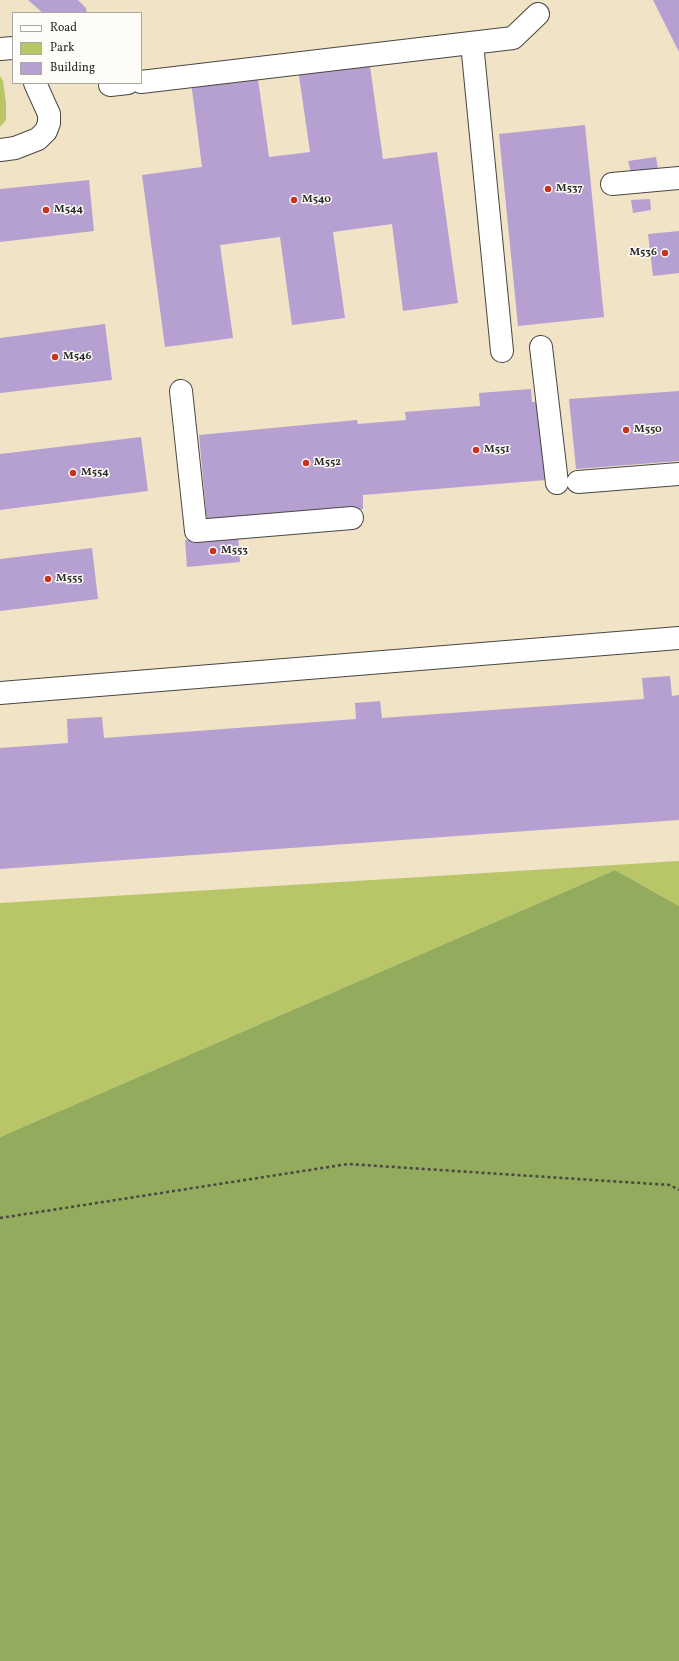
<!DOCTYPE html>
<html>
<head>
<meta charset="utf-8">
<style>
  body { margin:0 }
  #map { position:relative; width:679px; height:1661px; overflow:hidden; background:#f0e3c6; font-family:Vollkorn,serif }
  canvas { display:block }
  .legend { position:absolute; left:12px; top:12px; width:130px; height:72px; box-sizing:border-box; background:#fdfcf7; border:1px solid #a9a8a5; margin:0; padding:5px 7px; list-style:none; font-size:12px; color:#2b2b2b }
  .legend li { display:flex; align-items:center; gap:8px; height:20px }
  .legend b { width:20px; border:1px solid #a9a8a5 }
</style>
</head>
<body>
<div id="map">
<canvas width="679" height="1661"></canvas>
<ul class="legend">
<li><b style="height:5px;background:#fff"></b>Road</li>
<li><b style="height:11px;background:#b9c668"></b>Park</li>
<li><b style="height:11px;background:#b69fd1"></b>Building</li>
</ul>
</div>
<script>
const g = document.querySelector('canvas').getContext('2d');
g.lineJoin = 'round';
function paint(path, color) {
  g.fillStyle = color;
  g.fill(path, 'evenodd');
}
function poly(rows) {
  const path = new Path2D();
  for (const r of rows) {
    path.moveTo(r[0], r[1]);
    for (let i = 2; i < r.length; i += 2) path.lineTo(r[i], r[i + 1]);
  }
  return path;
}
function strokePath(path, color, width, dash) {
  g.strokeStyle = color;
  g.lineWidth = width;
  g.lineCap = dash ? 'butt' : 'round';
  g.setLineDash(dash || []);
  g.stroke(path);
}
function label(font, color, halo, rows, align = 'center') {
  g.font = font + ' Vollkorn,serif';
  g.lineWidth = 3;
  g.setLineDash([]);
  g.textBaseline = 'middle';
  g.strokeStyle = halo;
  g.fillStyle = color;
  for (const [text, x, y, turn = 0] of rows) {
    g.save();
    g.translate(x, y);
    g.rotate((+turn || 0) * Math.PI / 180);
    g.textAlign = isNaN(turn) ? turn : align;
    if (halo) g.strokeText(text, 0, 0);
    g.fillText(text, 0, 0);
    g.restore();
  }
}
paint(poly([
  [0,76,3,81,6,103,6,120,0,127],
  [679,861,679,906,615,870,0,1137,0,903]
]), '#b9c668');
paint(poly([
  [615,870,679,906,679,1661,0,1661,0,1137]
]), '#92ab5c');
paint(poly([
  [28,0,78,0,86,8,87,13,43,13],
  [653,0,679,0,679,52],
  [367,45,383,159,437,152,458,303,403,311,392,224,333,232,345,318,292,325,280,237,220,245,233,338,165,347,142,175,202,167,189,66,255,58,269,157,310,152,296,55],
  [585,125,604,317,518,326,499,134],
  [656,157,658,169,631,172,628,161],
  [89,180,94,231,0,242,0,189],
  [650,199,651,210,633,213,631,200],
  [679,231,679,273,653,276,648,234],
  [105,324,112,380,0,393,0,338],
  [531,389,532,402,540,402,546,480,363,495,363,509,207,522,199,435,357,420,358,424,406,420,405,412,480,406,479,393],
  [679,391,679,461,576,469,569,399],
  [141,437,148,491,0,510,0,454],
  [238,536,240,562,187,567,185,540],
  [92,548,98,599,0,611,0,559],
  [670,676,672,696,679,695,679,820,0,869,0,748,68,743,67,719,102,717,104,738,356,719,355,703,380,701,382,718,644,699,642,678]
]), '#b69fd1');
const minor = poly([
  [472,43,502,351],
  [0,49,13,48],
  [141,82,513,38,538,14],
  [110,85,128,83],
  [0,150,15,148,38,139,46,131,49,123,49,114,35,83],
  [612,184,679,178],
  [541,347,557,483],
  [181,391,196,531,352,518],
  [578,482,679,474],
  [0,693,679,638]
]);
strokePath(minor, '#494742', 24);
strokePath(poly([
  [0,1218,348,1164,670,1185,679,1190]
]), '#494742', 2.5, [3, 3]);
strokePath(minor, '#fff', 22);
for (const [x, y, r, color] of [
  [548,189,4,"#c8321e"],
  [294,200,4,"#c8321e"],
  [46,210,4,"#c8321e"],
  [665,253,4,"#c8321e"],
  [55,357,4,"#c8321e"],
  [626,430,4,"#c8321e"],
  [476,450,4,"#c8321e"],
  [306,463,4,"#c8321e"],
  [73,473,4,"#c8321e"],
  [213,551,4,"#c8321e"],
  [48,579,4,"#c8321e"]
]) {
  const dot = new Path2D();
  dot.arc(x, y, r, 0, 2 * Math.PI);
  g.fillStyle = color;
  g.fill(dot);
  strokePath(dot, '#fdfcf7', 1.5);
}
label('bold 11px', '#2b2b2b', '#fdfcf7', [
  ["M537",556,189],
  ["M540",302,200],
  ["M544",54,210],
  ["M536",657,253,"right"],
  ["M546",63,357],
  ["M550",634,430],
  ["M551",484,450],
  ["M552",314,463],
  ["M554",81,473],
  ["M553",221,551],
  ["M555",56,579]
], 'left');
</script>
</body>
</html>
